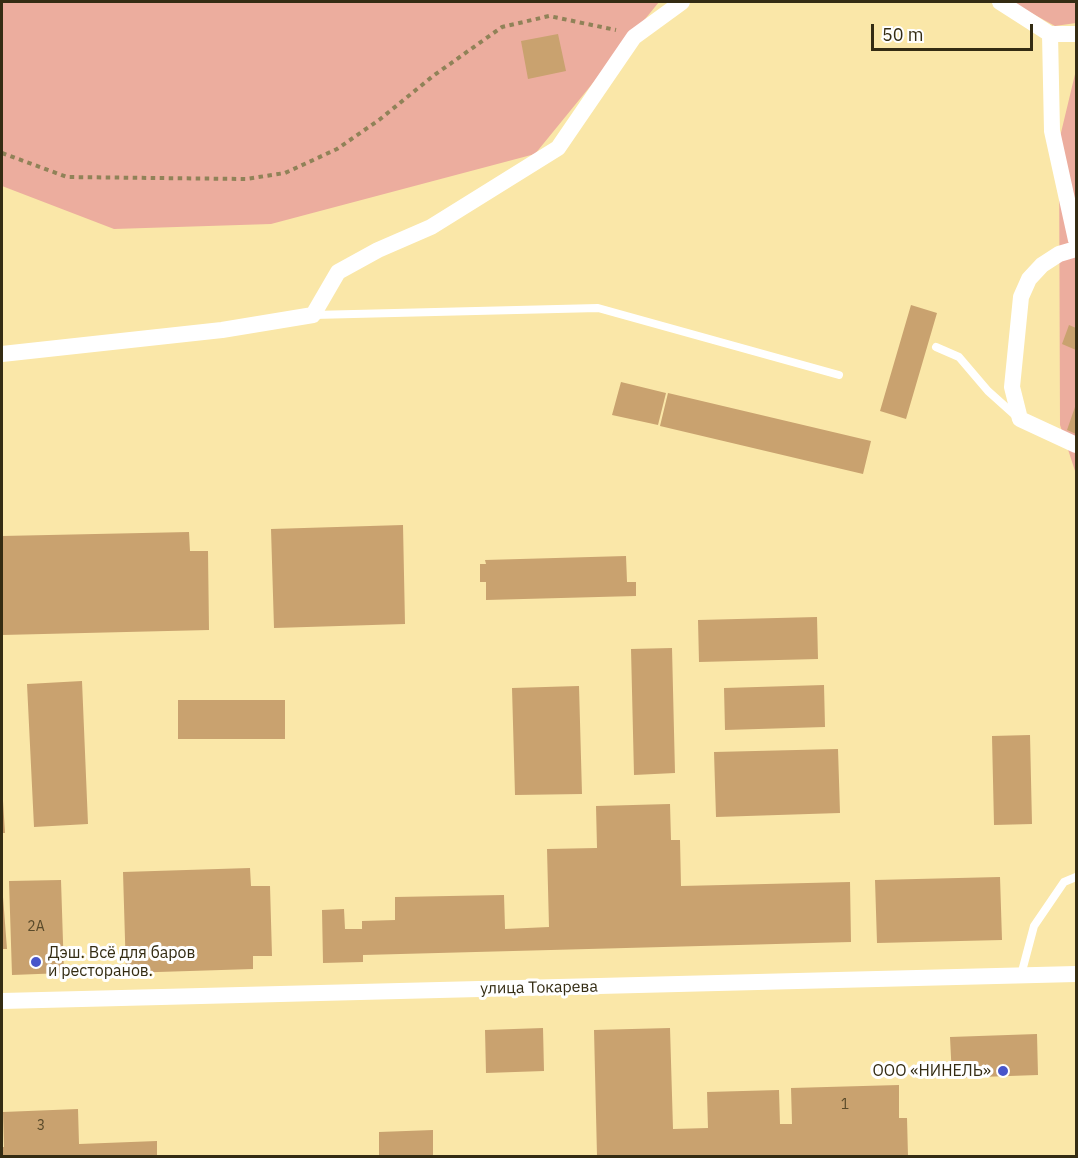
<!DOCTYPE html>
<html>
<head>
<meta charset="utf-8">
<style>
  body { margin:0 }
  #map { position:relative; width:1078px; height:1158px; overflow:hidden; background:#fae7a8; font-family:"IBM Plex Sans",sans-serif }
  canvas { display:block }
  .frame { position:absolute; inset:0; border:3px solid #342c13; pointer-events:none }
  .scale { position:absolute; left:871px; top:24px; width:162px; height:27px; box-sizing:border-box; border:3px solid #342c13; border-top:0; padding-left:8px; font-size:18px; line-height:21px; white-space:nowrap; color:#342c13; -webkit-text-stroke:4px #fff; paint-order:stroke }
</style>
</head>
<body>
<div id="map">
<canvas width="1078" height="1158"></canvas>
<div class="frame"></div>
<div class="scale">50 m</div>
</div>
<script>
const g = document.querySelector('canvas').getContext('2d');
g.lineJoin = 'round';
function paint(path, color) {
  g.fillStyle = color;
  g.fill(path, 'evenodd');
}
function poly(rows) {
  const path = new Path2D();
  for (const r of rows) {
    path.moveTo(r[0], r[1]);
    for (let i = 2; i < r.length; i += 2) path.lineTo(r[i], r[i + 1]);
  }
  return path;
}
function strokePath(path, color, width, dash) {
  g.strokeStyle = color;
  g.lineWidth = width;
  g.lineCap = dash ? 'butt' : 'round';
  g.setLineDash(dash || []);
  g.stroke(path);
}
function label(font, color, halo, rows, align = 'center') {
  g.font = font + ' "IBM Plex Sans",sans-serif';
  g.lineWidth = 6;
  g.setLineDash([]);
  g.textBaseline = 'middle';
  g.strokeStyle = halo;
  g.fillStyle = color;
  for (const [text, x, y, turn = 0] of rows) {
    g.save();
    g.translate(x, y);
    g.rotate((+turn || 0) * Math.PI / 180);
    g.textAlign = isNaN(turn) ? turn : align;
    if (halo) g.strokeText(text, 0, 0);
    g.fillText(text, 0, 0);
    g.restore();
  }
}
paint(poly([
  [2,2,659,2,535,154,271,224,114,229,2,186],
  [1011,2,1076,2,1076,23,1055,26],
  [1076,70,1076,474,1060,425,1059,141]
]), '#ecad9e');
paint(poly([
  [558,34,566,71,528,79,521,41],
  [911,305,937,313,906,419,880,411],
  [1069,325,1076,328,1076,350,1062,344],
  [621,382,666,393,658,425,612,415],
  [668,393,871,441,863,474,660,426],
  [1076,404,1076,434,1067,430],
  [403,525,405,624,274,628,271,529],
  [189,532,190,551,208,551,209,630,2,635,2,536],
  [626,556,627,582,636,582,636,596,486,600,486,582,480,582,480,564,486,564,485,560],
  [817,617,818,659,699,662,698,620],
  [672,648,675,773,634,775,631,649],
  [82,681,88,824,34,827,27,684],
  [824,685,825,727,725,730,724,688],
  [579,686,582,794,515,795,512,688],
  [178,700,285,700,285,739,178,739],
  [1030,735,1032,824,994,825,992,736],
  [838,749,840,813,716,817,714,752],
  [3,801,5,833,2,833,2,802],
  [670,804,671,840,680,840,681,886,850,882,851,942,363,955,363,962,323,963,322,910,344,909,345,929,362,929,362,921,395,920,395,897,504,895,505,929,549,927,547,849,597,848,596,806],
  [250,868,251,886,270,886,272,956,253,956,253,969,126,973,123,872],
  [1000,877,1002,940,877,943,875,880],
  [61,880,64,973,12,975,9,881],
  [2,884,7,949,2,949],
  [543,1028,544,1071,486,1073,485,1030],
  [670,1028,673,1129,708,1128,707,1092,779,1090,780,1124,792,1124,791,1088,899,1085,899,1118,907,1118,908,1156,597,1156,594,1030],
  [1037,1034,1038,1075,952,1078,950,1037],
  [78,1109,79,1144,157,1141,157,1156,2,1156,2,1147,4,1147,3,1112],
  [433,1130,433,1156,379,1156,379,1132]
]), '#c9a26f');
strokePath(poly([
  [2,153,67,177,246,179,285,173,337,149,379,120,433,76,502,27,549,16,616,30]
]), '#908258', 4, [4.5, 4.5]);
strokePath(poly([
  [313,315,598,308,839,375],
  [936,347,959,357,988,391,1017,417],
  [1021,975,1034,926,1064,882,1076,877]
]), '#fff', 8);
strokePath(poly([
  [1000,2,1050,34,1076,34],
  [1050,34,1052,131,1076,240],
  [1076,249,1059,254,1042,265,1029,279,1021,297,1012,387,1020,419,1076,445],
  [2,354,222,330,313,315,338,272,378,250,431,227,558,148,634,37,682,2],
  [2,1001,1076,974]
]), '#fff', 16);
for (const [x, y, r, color] of [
  [36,962,6,"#4855ca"],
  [1003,1071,6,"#4855ca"]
]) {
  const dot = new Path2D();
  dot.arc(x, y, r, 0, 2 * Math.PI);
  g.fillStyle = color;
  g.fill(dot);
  strokePath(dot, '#fff', 2);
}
label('14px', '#594a2a', null, [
  ["2А",36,927],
  ["1",845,1105],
  ["3",41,1126]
]);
label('16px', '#342c13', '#fff', [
  ["Дэш. Всё для баров",48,953],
  ["и ресторанов.",48,971],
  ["ООО «НИНЕЛЬ»",991,1071,"right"]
], 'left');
label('16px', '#342c13', '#fff', [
  ["улица Токарева",539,988,-1]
]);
</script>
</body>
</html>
